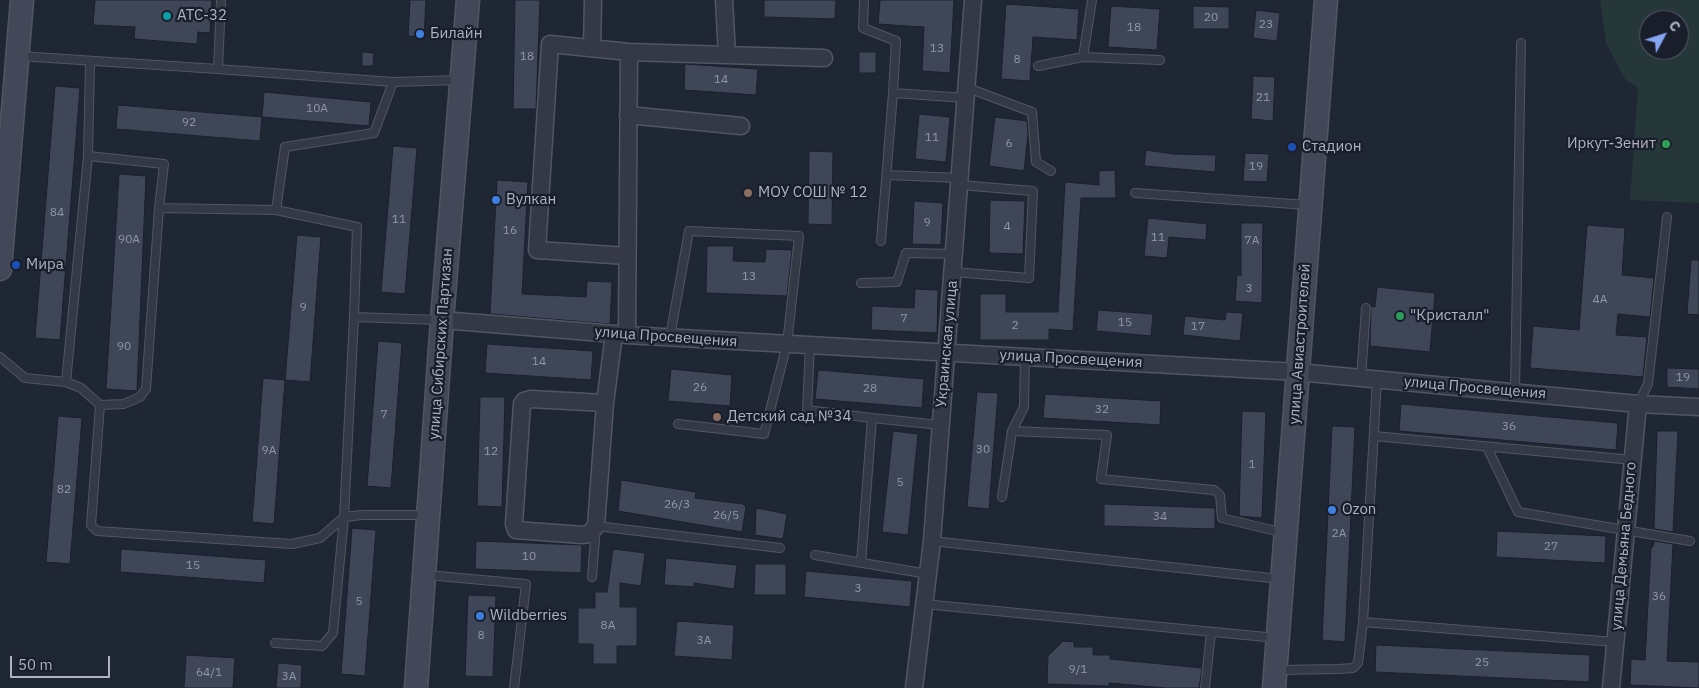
<!DOCTYPE html>
<html>
<head>
<meta charset="utf-8">
<style>
  body { margin:0 }
  #map { position:relative; width:1699px; height:688px; overflow:hidden; background:#202734; font-family:"IBM Plex Sans",sans-serif }
  canvas { display:block }
  .north { position:absolute; left:1639px; top:10px; width:50px; height:50px; box-sizing:border-box; background:#191e2a; border:1px solid #555a67; border-radius:50%; rotate:50deg; font-size:14px; font-weight:700; line-height:20px; text-align:center; color:#aeb3c2 }
  .north::after { content:''; display:block; margin:auto; width:18px; height:22px; background:#84a3f0; clip-path:polygon(50% 0,100% 100%,50% 72%,0 100%) }
  .scale { position:absolute; left:10px; top:656px; width:100px; height:22px; box-sizing:border-box; border:2px solid #aeb3c2; border-top:0; padding-left:6px; font-size:15px; line-height:18px; white-space:nowrap; color:#aeb3c2; -webkit-text-stroke:4px #191e2a; paint-order:stroke }
</style>
</head>
<body>
<div id="map">
<canvas width="1699" height="688"></canvas>
<div class="north">С</div>
<div class="scale">50 m</div>
</div>
<script>
const g = document.querySelector('canvas').getContext('2d');
g.lineJoin = 'round';
function paint(path, color) {
  g.fillStyle = color;
  g.fill(path, 'evenodd');
}
function poly(rows) {
  const path = new Path2D();
  for (const r of rows) {
    path.moveTo(r[0], r[1]);
    for (let i = 2; i < r.length; i += 2) path.lineTo(r[i], r[i + 1]);
  }
  return path;
}
function strokePath(path, color, width, dash) {
  g.strokeStyle = color;
  g.lineWidth = width;
  g.lineCap = dash ? 'butt' : 'round';
  g.setLineDash(dash || []);
  g.stroke(path);
}
function label(font, color, halo, rows, align = 'center') {
  g.font = font + ' "IBM Plex Sans",sans-serif';
  g.lineWidth = 4.5;
  g.setLineDash([]);
  g.textBaseline = 'middle';
  g.strokeStyle = halo;
  g.fillStyle = color;
  for (const [text, x, y, turn = 0] of rows) {
    g.save();
    g.translate(x, y);
    g.rotate((+turn || 0) * Math.PI / 180);
    g.textAlign = isNaN(turn) ? turn : align;
    if (halo) g.strokeText(text, 0, 0);
    g.fillText(text, 0, 0);
    g.restore();
  }
}
paint(poly([
  [1600,0,1699,0,1699,203,1630,200,1638,88,1625,79,1606,43],
  [1649,20,1679,20,1679,50,1649,50]
]), '#26373a');
const building = poly([
  [95,0,212,0,210,33,198,32,197,44,134,39,135,27,93,25,95,0],
  [410,0,426,0,424,37,408,36,410,0],
  [515,0,540,0,536,109,513,109,515,0],
  [764,0,836,0,835,19,764,17,764,0],
  [880,0,954,0,950,73,922,71,924,27,878,24,880,0],
  [1006,4,1079,9,1077,40,1033,37,1030,81,1001,79,1006,4],
  [1111,6,1160,9,1157,50,1108,47,1111,6],
  [1193,6,1229,7,1229,29,1193,29,1193,6],
  [1256,10,1280,13,1277,41,1253,38,1256,10],
  [362,52,374,53,373,66,362,66,362,52],
  [859,52,876,52,876,73,859,73,859,52],
  [685,64,758,69,756,95,684,90,685,64],
  [1253,76,1275,77,1273,121,1251,119,1253,76],
  [55,86,80,88,60,340,35,338,55,86],
  [264,92,371,102,369,126,262,117,264,92],
  [118,105,262,117,260,141,116,129,118,105],
  [919,114,950,117,946,162,915,159,919,114],
  [995,117,1027,121,1028,135,1024,171,989,166,995,117],
  [393,146,417,148,405,294,381,292,393,146],
  [1146,150,1173,154,1216,155,1215,172,1144,166,1146,150],
  [809,151,833,152,832,225,808,224,809,151],
  [1245,153,1269,154,1267,182,1243,181,1245,153],
  [1115,170,1116,198,1081,198,1073,331,1049,329,1049,340,980,340,980,294,1006,294,1006,312,1058,312,1065,182,1099,185,1099,171,1115,170],
  [119,174,146,176,137,391,106,389,119,174],
  [497,180,528,182,522,294,586,297,587,281,612,282,610,324,490,314,497,180],
  [990,200,1025,201,1023,254,989,253,990,200],
  [914,201,943,203,941,245,912,244,914,201],
  [1148,218,1207,224,1206,240,1169,237,1167,258,1144,256,1148,218],
  [1241,223,1263,223,1262,303,1235,301,1237,275,1241,276,1241,223],
  [1587,225,1625,228,1622,275,1654,278,1650,317,1618,314,1616,335,1647,337,1643,377,1530,368,1533,326,1579,330,1587,225],
  [297,235,321,237,310,382,285,380,297,235],
  [707,246,734,246,733,261,765,262,766,249,792,250,787,296,706,293,707,246],
  [1691,260,1699,260,1699,315,1687,314,1691,260],
  [1377,287,1435,293,1430,352,1370,346,1371,306,1375,307,1377,287],
  [915,289,938,290,937,333,871,330,872,306,914,308,915,289],
  [1098,310,1153,314,1151,336,1096,331,1098,310],
  [1226,312,1243,313,1240,341,1183,335,1185,316,1225,320,1226,312],
  [378,341,402,343,391,488,367,486,378,341],
  [487,344,593,351,591,380,485,373,487,344],
  [1667,368,1699,369,1699,389,1667,387,1667,368],
  [671,369,732,375,730,406,668,401,671,369],
  [818,370,924,379,922,408,815,399,818,370],
  [263,378,285,380,274,524,252,522,263,378],
  [977,392,998,393,989,509,967,507,977,392],
  [1045,394,1161,401,1160,425,1043,418,1045,394],
  [480,397,505,397,502,507,477,506,480,397],
  [1401,404,1618,423,1616,450,1399,431,1401,404],
  [1242,411,1266,412,1262,518,1239,516,1242,411],
  [58,416,82,418,70,564,46,562,58,416],
  [1332,426,1355,427,1345,642,1322,640,1332,426],
  [893,431,918,434,908,535,882,532,893,431],
  [1657,431,1678,431,1673,532,1654,529,1657,431],
  [621,480,696,492,695,498,743,504,746,507,742,532,618,511,621,480],
  [1104,504,1215,508,1215,529,1104,526,1104,504],
  [756,508,787,514,783,539,755,535,756,508],
  [352,528,376,530,365,676,341,674,352,528],
  [1497,531,1606,536,1605,563,1496,557,1497,531],
  [476,541,582,545,581,573,475,569,476,541],
  [1654,541,1673,544,1667,661,1699,662,1699,688,1630,685,1631,659,1645,660,1651,547,1653,547,1654,541],
  [121,549,266,560,264,583,120,572,121,549],
  [613,549,645,553,641,586,620,583,620,607,637,607,637,646,617,646,617,664,593,664,593,644,578,644,578,608,595,608,595,592,607,592,613,549],
  [666,558,737,565,734,589,694,583,694,587,664,585,666,558],
  [755,564,786,564,786,595,754,595,755,564],
  [806,571,912,581,910,607,804,597,806,571],
  [468,595,496,596,493,677,465,676,468,595],
  [677,621,734,625,732,660,674,656,677,621],
  [1063,641,1074,642,1074,647,1093,647,1093,655,1110,655,1110,659,1202,668,1199,688,1165,688,1109,683,1109,686,1047,684,1048,656,1063,641],
  [1376,645,1590,655,1589,682,1375,672,1376,645],
  [186,655,235,658,233,688,184,688,186,655],
  [278,663,302,665,301,688,276,688,278,663]
]);
paint(building, '#3f4657');
strokePath(building, '#1b202c', 1);
const lane = poly([
  [221,0,218,69,393,82,459,80],
  [864,0,863,28,896,41,893,93,966,98],
  [19,56,218,69],
  [1083,57,1160,60],
  [1038,66,1083,57,1092,0],
  [968,88,1032,112,1036,162,1051,171],
  [88,156,90,62],
  [887,175,961,178],
  [1135,193,1308,205],
  [276,210,285,147,374,133,393,82],
  [881,241,893,93],
  [953,272,1029,278,1033,191,960,185],
  [861,283,897,282,906,253,955,254],
  [670,337,689,231,799,236,787,344,764,434,678,424],
  [810,345,807,410,872,418],
  [0,357,25,378,66,382,81,388,100,405,91,525,97,531,292,544,320,538,344,517,362,515,426,515],
  [1361,378,1366,308],
  [66,382,88,156,164,164,159,208],
  [1515,391,1521,43],
  [1638,404,1648,384,1667,217],
  [100,405,124,404,140,397,146,389,159,208,276,210,357,227,354,317,439,320],
  [1012,431,1107,435,1101,479,1214,490,1220,495,1222,518,1284,533],
  [1374,436,1633,460],
  [1487,447,1518,512,1690,541],
  [1002,497,1012,431,1024,407,1025,357],
  [932,541,1280,579],
  [815,555,928,574],
  [861,563,872,418,940,425],
  [427,575,526,584,514,688],
  [592,577,596,526,780,548],
  [924,604,1276,638],
  [1363,622,1615,642],
  [275,643,322,646,333,633,344,517,354,317],
  [1277,670,1338,669,1353,668,1358,663,1363,622,1377,379],
  [1205,688,1211,632]
]);
const street = poly([
  [724,0,727,55],
  [592,48,593,0],
  [628,115,741,126],
  [627,256,537,250,550,44,629,52,824,58],
  [442,320,627,335,1298,372,1638,404,1699,407],
  [627,335,629,52],
  [605,403,531,399,524,401,522,404,514,524,516,530,582,535,589,534,596,526,605,403,614,334],
  [914,688,932,541,973,0],
  [1611,688,1638,404]
]);
const secondary = poly([
  [0,269,22,0],
  [416,688,442,320,468,0],
  [1274,688,1326,0]
]);
strokePath(lane, '#515663', 10);
strokePath(street, '#515663', 19);
strokePath(secondary, '#515663', 25);
strokePath(lane, '#343945', 8);
strokePath(street, '#343945', 16);
strokePath(secondary, '#424858', 22);
for (const [x, y, r, color] of [
  [167,16,5,"#0f9aa8"],
  [420,34,5,"#3f7fe0"],
  [1666,144,5,"#2e9e5b"],
  [1292,147,5,"#1a4fb4"],
  [748,193,5,"#8d6e63"],
  [496,200,5,"#3f7fe0"],
  [16,265,5,"#1a4fb4"],
  [1400,316,5,"#2e9e5b"],
  [717,417,5,"#8d6e63"],
  [1332,510,5,"#3f7fe0"],
  [480,616,5,"#3f7fe0"]
]) {
  const dot = new Path2D();
  dot.arc(x, y, r, 0, 2 * Math.PI);
  g.fillStyle = color;
  g.fill(dot);
  strokePath(dot, '#191e2a', 2);
}
label('12px', '#9298a7', null, [
  ["20",1211,18],
  ["23",1266,25],
  ["18",1134,28],
  ["13",937,49],
  ["18",527,57],
  ["8",1017,60],
  ["14",721,80],
  ["21",1263,98],
  ["10А",317,109],
  ["92",189,123],
  ["11",932,138],
  ["6",1009,144],
  ["19",1256,167],
  ["84",57,213],
  ["11",399,220],
  ["9",927,223],
  ["4",1007,227],
  ["16",510,231],
  ["11",1158,238],
  ["90А",129,240],
  ["7А",1252,241],
  ["13",749,277],
  ["3",1249,289],
  ["4А",1600,300],
  ["9",303,308],
  ["7",904,319],
  ["15",1125,323],
  ["2",1015,326],
  ["17",1198,327],
  ["90",124,347],
  ["14",539,362],
  ["19",1683,378],
  ["26",700,388],
  ["28",870,389],
  ["32",1102,410],
  ["7",384,415],
  ["36",1509,427],
  ["30",983,450],
  ["9А",269,451],
  ["12",491,452],
  ["1",1252,465],
  ["5",900,483],
  ["82",64,490],
  ["26/3",677,505],
  ["26/5",726,516],
  ["34",1160,517],
  ["2А",1339,534],
  ["27",1551,547],
  ["10",529,557],
  ["15",193,566],
  ["3",858,589],
  ["36",1659,597],
  ["5",359,602],
  ["8А",608,626],
  ["8",481,636],
  ["3А",704,641],
  ["25",1482,663],
  ["9/1",1078,670],
  ["64/1",209,673],
  ["3А",289,677]
]);
label('15px', '#aeb3c2', '#191e2a', [
  ["АТС-32",177,16],
  ["Билайн",430,34],
  ["Иркут-Зенит",1656,144,"right"],
  ["Стадион",1302,147],
  ["МОУ СОШ № 12",758,193],
  ["Вулкан",506,200],
  ["Мира",26,265],
  ["\"Кристалл\"",1410,316],
  ["Детский сад №34",727,417],
  ["Ozon",1342,510],
  ["Wildberries",490,616]
], 'left');
label('15px', '#aeb3c2', '#191e2a', [
  ["улица Просвещения",666,337,4],
  ["улица Сибирских Партизан",441,344,-86],
  ["Украинская улица",947,344,-85],
  ["улица Авиастроителей",1300,344,-86],
  ["улица Просвещения",1071,359,3],
  ["улица Просвещения",1475,388,5],
  ["улица Демьяна Бедного",1624,546,-85]
]);
</script>
</body>
</html>
